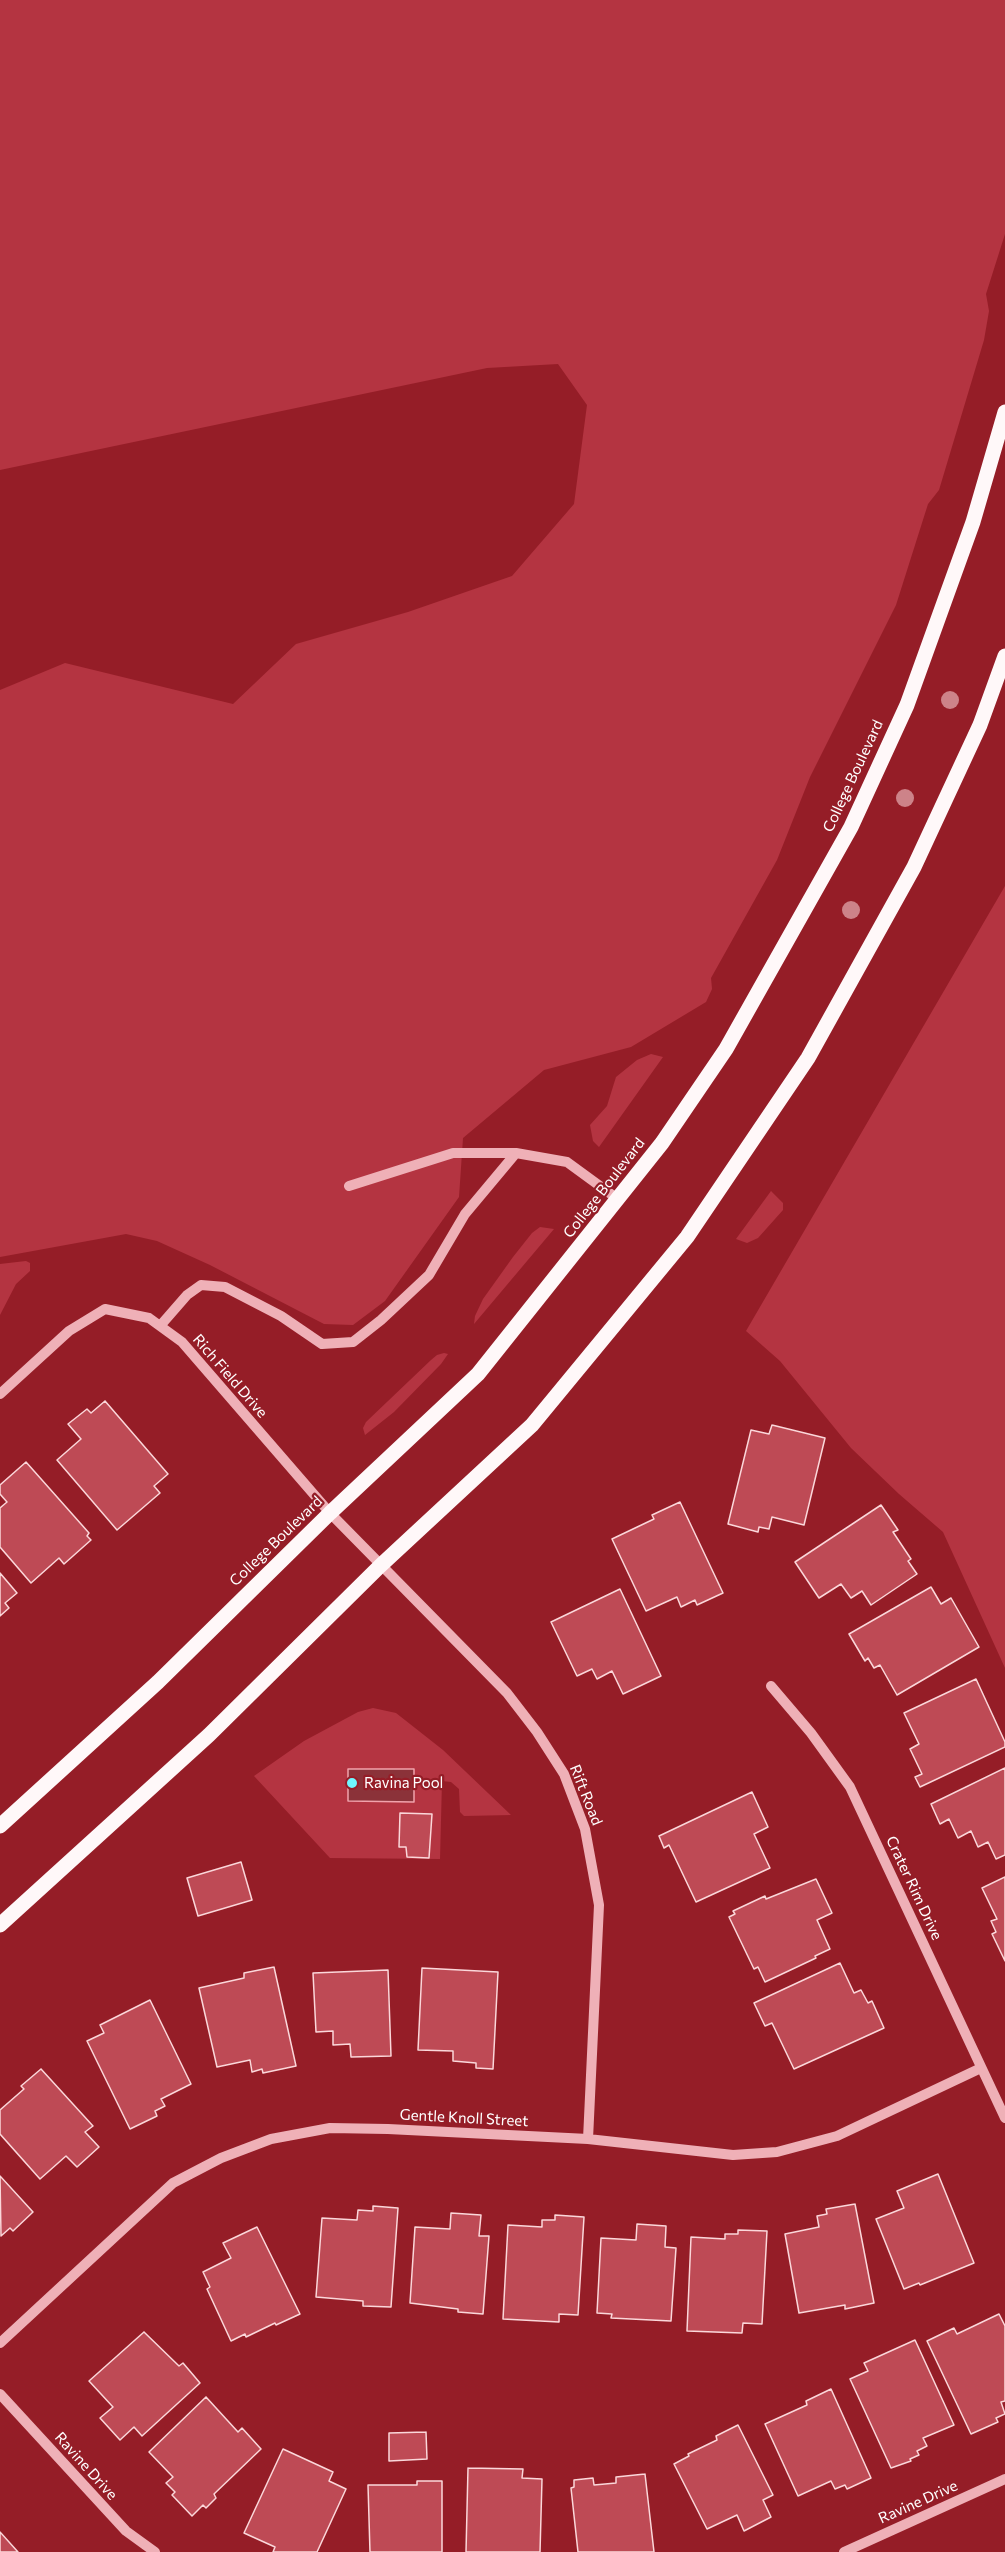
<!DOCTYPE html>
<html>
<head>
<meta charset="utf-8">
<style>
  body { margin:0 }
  canvas { display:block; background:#951d27 }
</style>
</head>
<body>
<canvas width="1005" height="2552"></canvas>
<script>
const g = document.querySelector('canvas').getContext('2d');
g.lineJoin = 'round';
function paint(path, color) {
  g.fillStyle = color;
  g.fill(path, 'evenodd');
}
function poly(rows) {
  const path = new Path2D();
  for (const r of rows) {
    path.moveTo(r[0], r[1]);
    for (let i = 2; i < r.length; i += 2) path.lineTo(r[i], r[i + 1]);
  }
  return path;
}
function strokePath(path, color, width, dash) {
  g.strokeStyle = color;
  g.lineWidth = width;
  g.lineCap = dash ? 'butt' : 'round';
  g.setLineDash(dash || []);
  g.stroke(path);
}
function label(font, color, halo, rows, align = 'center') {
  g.font = font + ' Commissioner,sans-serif';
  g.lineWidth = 4.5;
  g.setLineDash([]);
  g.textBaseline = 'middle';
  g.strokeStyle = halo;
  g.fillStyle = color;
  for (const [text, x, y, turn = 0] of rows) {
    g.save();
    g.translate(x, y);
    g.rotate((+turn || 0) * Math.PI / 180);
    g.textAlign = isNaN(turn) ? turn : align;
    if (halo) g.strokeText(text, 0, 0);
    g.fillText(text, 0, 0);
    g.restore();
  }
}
paint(poly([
  [0,0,1005,0,1005,234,986,294,989,311,984,340,939,490,928,504,896,605,810,777,777,860,711,978,712,989,706,1002,631,1047,544,1070,463,1138,459,1197,385,1301,353,1325,324,1324,210,1265,157,1241,126,1234,0,1257,0,690,65,663,233,704,296,644,408,612,512,576,574,504,587,405,558,364,487,368,0,470],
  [1005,886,1005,1668,943,1532,899,1494,851,1448,780,1361,746,1331],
  [651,1054,663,1057,599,1147,593,1141,590,1125,607,1106,616,1077,637,1060],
  [771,1191,783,1203,783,1210,758,1238,747,1243,736,1239],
  [540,1227,554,1229,474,1324,475,1316,483,1299,513,1257,532,1233],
  [26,1261,30,1263,30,1271,16,1284,0,1315,0,1264],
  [444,1353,448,1354,441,1364,394,1412,365,1435,363,1428,366,1422,431,1360,437,1355],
  [373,1708,396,1713,443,1750,511,1815,464,1816,460,1812,459,1789,451,1782,442,1781,440,1859,330,1858,254,1776,304,1741,358,1712]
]), '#b43441');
const water = poly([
  [348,1769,414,1769,414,1802,348,1801,348,1769]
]);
paint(water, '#8b3239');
strokePath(water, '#f1a3ac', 1.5);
const building = poly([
  [105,1401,168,1474,154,1486,160,1493,117,1530,57,1460,81,1439,68,1424,87,1409,91,1413,105,1401],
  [772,1425,825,1438,804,1525,772,1517,769,1529,759,1527,758,1532,728,1524,751,1430,769,1434,772,1425],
  [26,1462,89,1533,87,1536,91,1540,64,1564,59,1558,31,1583,0,1547,0,1508,7,1502,0,1494,0,1485,26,1462],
  [680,1502,723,1593,697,1605,695,1600,681,1607,677,1597,646,1611,612,1539,654,1519,652,1515,680,1502],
  [881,1505,898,1530,893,1532,911,1559,908,1561,917,1574,871,1605,862,1591,851,1598,841,1584,819,1598,795,1562,881,1505],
  [0,1573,17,1593,5,1603,9,1608,0,1616,0,1573],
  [931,1587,941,1604,951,1598,979,1647,897,1695,880,1665,874,1668,868,1658,865,1661,849,1634,931,1587],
  [620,1589,661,1676,623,1694,612,1671,597,1679,592,1669,577,1676,551,1622,620,1589],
  [976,1679,1005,1742,1005,1747,920,1787,915,1777,922,1774,910,1749,919,1744,904,1713,976,1679],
  [1005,1768,1005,1855,996,1859,988,1842,978,1847,971,1831,958,1838,949,1819,940,1824,931,1804,1005,1768],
  [752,1792,768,1827,754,1834,770,1868,696,1902,669,1845,664,1848,659,1836,752,1792],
  [400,1813,432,1814,429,1858,407,1857,406,1847,399,1847,400,1813],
  [241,1862,252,1900,198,1916,187,1878,241,1862],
  [1005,1877,1005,1961,992,1934,996,1932,991,1921,997,1919,982,1888,1005,1877],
  [816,1879,832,1913,817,1920,830,1949,815,1956,816,1958,765,1982,758,1967,754,1969,729,1917,735,1914,733,1911,765,1896,766,1899,816,1879],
  [840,1963,854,1993,861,1990,868,2003,872,2001,884,2028,794,2069,772,2023,765,2026,754,2003,840,1963],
  [274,1967,296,2066,263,2073,262,2069,252,2072,250,2060,217,2067,199,1988,244,1978,244,1973,274,1967],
  [422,1968,498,1972,493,2069,476,2068,476,2063,453,2061,453,2051,418,2050,422,1968],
  [388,1970,391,2056,351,2057,350,2044,333,2045,333,2031,316,2032,313,1973,388,1970],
  [150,2000,191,2084,161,2099,165,2106,155,2111,157,2116,130,2129,87,2041,104,2033,100,2025,150,2000],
  [41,2069,93,2126,85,2132,99,2147,77,2167,66,2156,40,2179,0,2134,0,2110,24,2089,21,2086,41,2069],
  [938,2174,974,2263,920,2285,919,2283,904,2289,876,2219,904,2208,897,2191,938,2174],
  [0,2176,33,2212,13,2231,10,2228,1,2236,0,2176],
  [855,2204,874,2303,845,2309,845,2305,799,2313,785,2234,819,2227,817,2216,827,2214,826,2209,855,2204],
  [373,2206,398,2208,391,2307,363,2306,363,2301,316,2297,322,2218,357,2220,358,2210,373,2211,373,2206],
  [451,2213,481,2215,479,2236,489,2236,483,2314,458,2312,458,2309,410,2303,415,2227,450,2229,451,2213],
  [555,2215,584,2217,578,2315,559,2314,559,2322,503,2319,508,2225,542,2227,542,2220,555,2220,555,2215],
  [637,2224,666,2226,665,2247,676,2248,671,2321,611,2318,612,2314,597,2313,601,2238,636,2240,637,2224],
  [257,2227,300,2314,276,2325,275,2323,246,2337,245,2334,231,2341,207,2289,210,2287,203,2272,231,2258,223,2243,257,2227],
  [738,2230,767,2231,762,2324,743,2323,742,2333,687,2331,691,2237,725,2239,725,2234,738,2234,738,2230],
  [999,2314,1005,2326,1005,2401,1001,2402,1005,2414,996,2418,998,2422,971,2434,927,2341,954,2328,957,2334,999,2314],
  [144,2332,179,2366,183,2363,200,2383,142,2436,134,2427,120,2440,100,2418,113,2407,89,2381,144,2332],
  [915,2340,954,2425,923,2438,927,2446,917,2451,919,2455,910,2459,911,2461,891,2468,850,2379,868,2371,864,2363,915,2340],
  [831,2389,871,2478,847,2489,845,2485,835,2489,831,2481,798,2496,765,2424,807,2405,806,2401,831,2389],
  [206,2397,238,2432,242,2428,261,2449,214,2494,216,2498,206,2508,203,2505,192,2516,172,2495,175,2492,166,2483,173,2477,149,2452,206,2397],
  [738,2425,773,2495,763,2500,771,2517,744,2531,737,2515,707,2529,674,2464,689,2456,688,2454,717,2440,716,2436,738,2425],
  [426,2432,427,2459,389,2461,389,2433,426,2432],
  [283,2449,333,2472,329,2481,346,2489,317,2552,273,2552,275,2547,244,2533,283,2449],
  [468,2468,523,2469,522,2478,542,2479,540,2552,466,2552,468,2468],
  [645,2474,654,2552,578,2552,571,2488,574,2487,574,2480,593,2478,594,2485,616,2483,616,2477,645,2474],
  [417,2481,442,2481,442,2552,370,2552,368,2485,417,2485,417,2481],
  [0,2532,18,2552,0,2552,0,2532]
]);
paint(building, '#be4a55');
strokePath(building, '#fbd7da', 1.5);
strokePath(poly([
  [349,1186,453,1153,516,1153],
  [160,1326,187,1295,201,1285,225,1287,281,1316,322,1344,353,1342,381,1320,429,1275,465,1214,516,1153,567,1162,619,1200],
  [0,1394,69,1331,105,1309,149,1318,182,1342,330,1513,507,1693,537,1732,564,1774,585,1829,599,1905,588,2139],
  [771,1686,811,1733,850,1787,1005,2118],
  [0,2343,173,2183,221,2158,271,2139,330,2128,388,2129,588,2139,733,2155,777,2152,837,2136,981,2068],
  [0,2394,126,2531,155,2552],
  [844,2552,1005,2479]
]), '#efb0b7', 10);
strokePath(poly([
  [0,1826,158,1682,330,1513,478,1374,662,1143,726,1049,851,827,907,705,973,522,1005,412],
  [0,1925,209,1735,380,1566,532,1425,687,1237,808,1058,914,867,980,725,1005,656]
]), '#fff8f9', 15);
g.fillStyle = '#cd8389';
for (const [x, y] of [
  [950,700],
  [905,798],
  [851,910]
]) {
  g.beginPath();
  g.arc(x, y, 9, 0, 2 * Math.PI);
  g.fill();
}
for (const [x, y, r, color] of [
  [352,1783,6,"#6ff6fe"]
]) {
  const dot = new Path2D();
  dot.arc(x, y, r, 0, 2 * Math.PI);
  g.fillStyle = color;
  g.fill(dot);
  strokePath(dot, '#951d27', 2);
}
label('15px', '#fff', '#951d27', [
  ["College Boulevard",853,776,-65],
  ["College Boulevard",604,1188,-52],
  ["Rich Field Drive",230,1376,49],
  ["College Boulevard",276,1541,-44],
  ["Rift Road",586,1795,68],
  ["Crater Rim Drive",914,1888,65],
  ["Gentle Knoll Street",464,2118,3],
  ["Ravine Drive",86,2466,48],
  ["Ravine Drive",918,2502,-24]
]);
label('15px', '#fff', '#951d27', [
  ["Ravina Pool",364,1783]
], 'left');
</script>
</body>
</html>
